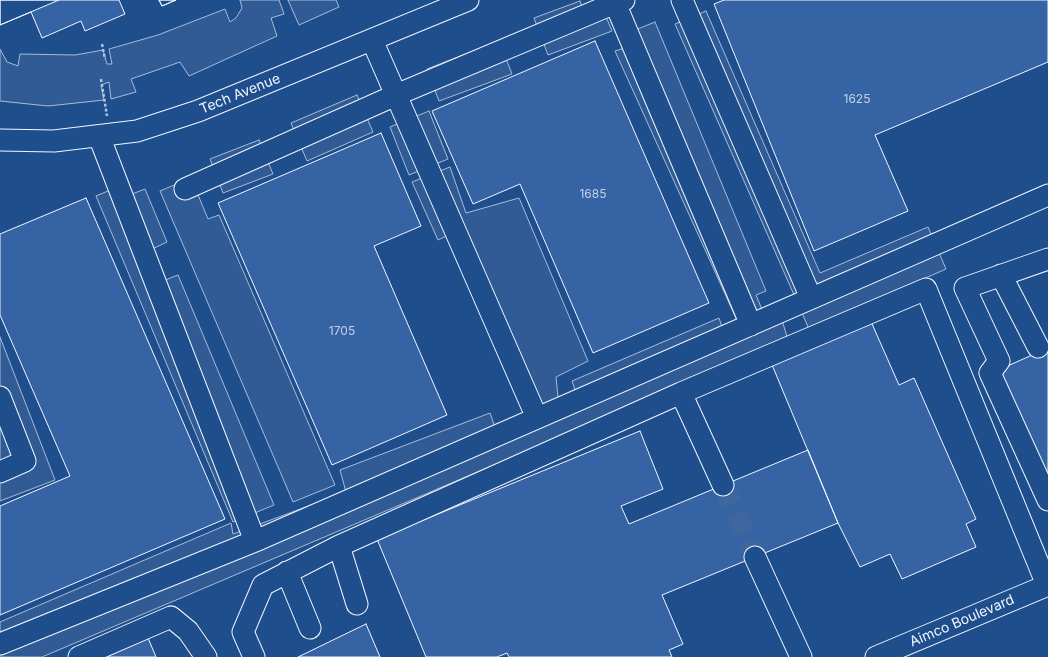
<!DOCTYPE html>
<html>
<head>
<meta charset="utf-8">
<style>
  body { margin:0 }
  canvas { display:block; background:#1f4e8c }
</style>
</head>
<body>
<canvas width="1048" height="657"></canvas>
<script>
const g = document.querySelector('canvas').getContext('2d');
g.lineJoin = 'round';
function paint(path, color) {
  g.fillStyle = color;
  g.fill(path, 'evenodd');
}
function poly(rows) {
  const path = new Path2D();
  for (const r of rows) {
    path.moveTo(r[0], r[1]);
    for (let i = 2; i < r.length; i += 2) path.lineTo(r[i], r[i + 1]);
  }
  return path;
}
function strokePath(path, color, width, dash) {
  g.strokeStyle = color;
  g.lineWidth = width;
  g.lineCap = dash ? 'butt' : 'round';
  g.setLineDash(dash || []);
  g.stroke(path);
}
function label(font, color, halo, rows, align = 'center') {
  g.font = font + ' Inter,sans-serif';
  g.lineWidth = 3;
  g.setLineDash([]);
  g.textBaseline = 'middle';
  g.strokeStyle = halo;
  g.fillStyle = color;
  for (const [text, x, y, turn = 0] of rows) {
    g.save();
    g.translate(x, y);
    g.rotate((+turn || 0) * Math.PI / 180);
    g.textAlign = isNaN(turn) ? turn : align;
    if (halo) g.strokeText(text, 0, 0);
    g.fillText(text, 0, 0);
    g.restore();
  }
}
const parking = poly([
  [240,0,279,0,284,14,271,18,277,36,189,76,180,62,131,79,136,92,111,99,109,82,101,85,104,100,48,106,0,101,0,49,7,62,18,66,20,54,75,55,103,50,107,64,112,64,109,49,158,35,225,9,230,22,236,18,242,8,240,0],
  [288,0,336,0,339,7,299,25,288,0],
  [580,1,586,18,604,12,612,31,548,55,534,18,580,1],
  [706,11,820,273,928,227,946,269,809,329,675,24,706,11],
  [655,22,766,291,756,295,763,312,779,310,788,340,42,657,0,657,0,622,231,523,233,534,346,492,340,470,490,413,495,427,526,415,451,234,438,240,412,182,450,167,466,213,519,198,588,361,556,377,558,397,576,393,572,381,719,318,724,333,740,327,615,51,628,47,623,35,655,22],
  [499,41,512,74,439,101,427,69,499,41],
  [357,95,373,132,307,161,291,123,357,95],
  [429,111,448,159,409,175,390,127,429,111],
  [259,140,273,174,223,193,210,159,259,140],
  [191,178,208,219,219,215,335,485,293,502,160,191,191,178],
  [122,185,127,196,145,189,167,242,150,250,163,281,178,275,274,505,233,522,96,196,122,185],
  [0,337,55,480,0,501,0,337]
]);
paint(parking, '#305b95');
strokePath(parking, '#a8bbd7', 1);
const building = poly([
  [0,0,59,0,0,25,0,0],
  [0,0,119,0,125,14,85,31,81,21,42,38,31,12,0,25,0,0],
  [159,0,176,0,162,6,159,0],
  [159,0,176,0,162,6,159,0],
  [724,0,1048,0,1048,62,875,135,908,211,814,251,714,4,724,0],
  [595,41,709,303,593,353,520,184,473,204,432,111,595,41],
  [381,133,421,226,374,246,447,415,332,465,218,203,381,133],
  [86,198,225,519,0,615,0,506,70,476,0,315,0,234,86,198],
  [869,317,899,385,914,378,976,519,966,524,976,547,902,579,890,554,860,567,838,523,770,360,869,317],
  [1048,348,1048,487,994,372,1048,348],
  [640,431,663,489,621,506,629,524,808,450,838,523,662,595,683,644,669,650,672,657,509,657,507,653,497,657,426,657,377,539,640,431],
  [366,624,380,657,298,657,366,624],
  [148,638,156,657,103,657,148,638]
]);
paint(building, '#3563a3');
strokePath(building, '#f2f6ff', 1);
strokePath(poly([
  [723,485,755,557]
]), '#3f679d', 21, [21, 10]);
const minor = poly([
  [624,0,615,3,751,325],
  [682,0,811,298],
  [372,40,537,418],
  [99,136,255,541],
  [0,140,54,141,137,131,198,111,468,0],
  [185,189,396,95,615,3,613,0],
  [1048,259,965,288,999,361,990,373,1048,500],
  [1001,275,1038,347],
  [0,397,25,461,0,472],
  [723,485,681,393,926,289,1047,585],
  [339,546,357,604],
  [755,557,801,657],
  [287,572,310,628],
  [0,644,260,539,1048,195],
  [79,657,171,617,188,631,206,657],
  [254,657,243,632,263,585,339,546,681,393],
  [876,657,1048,585]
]);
strokePath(minor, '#f2f6ff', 23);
strokePath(poly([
  [102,44,105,59],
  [101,79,107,116]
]), '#b3c4dc', 2.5, [3, 2]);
strokePath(minor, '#1f4e8c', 21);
label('12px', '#c3d1e8', null, [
  ["1625",857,99],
  ["1685",593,194],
  ["1705",342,331]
]);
label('14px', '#f2f6ff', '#1f4e8c', [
  ["Tech Avenue",240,94,-22],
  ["Aimco Boulevard",962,621,-23]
]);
</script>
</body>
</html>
